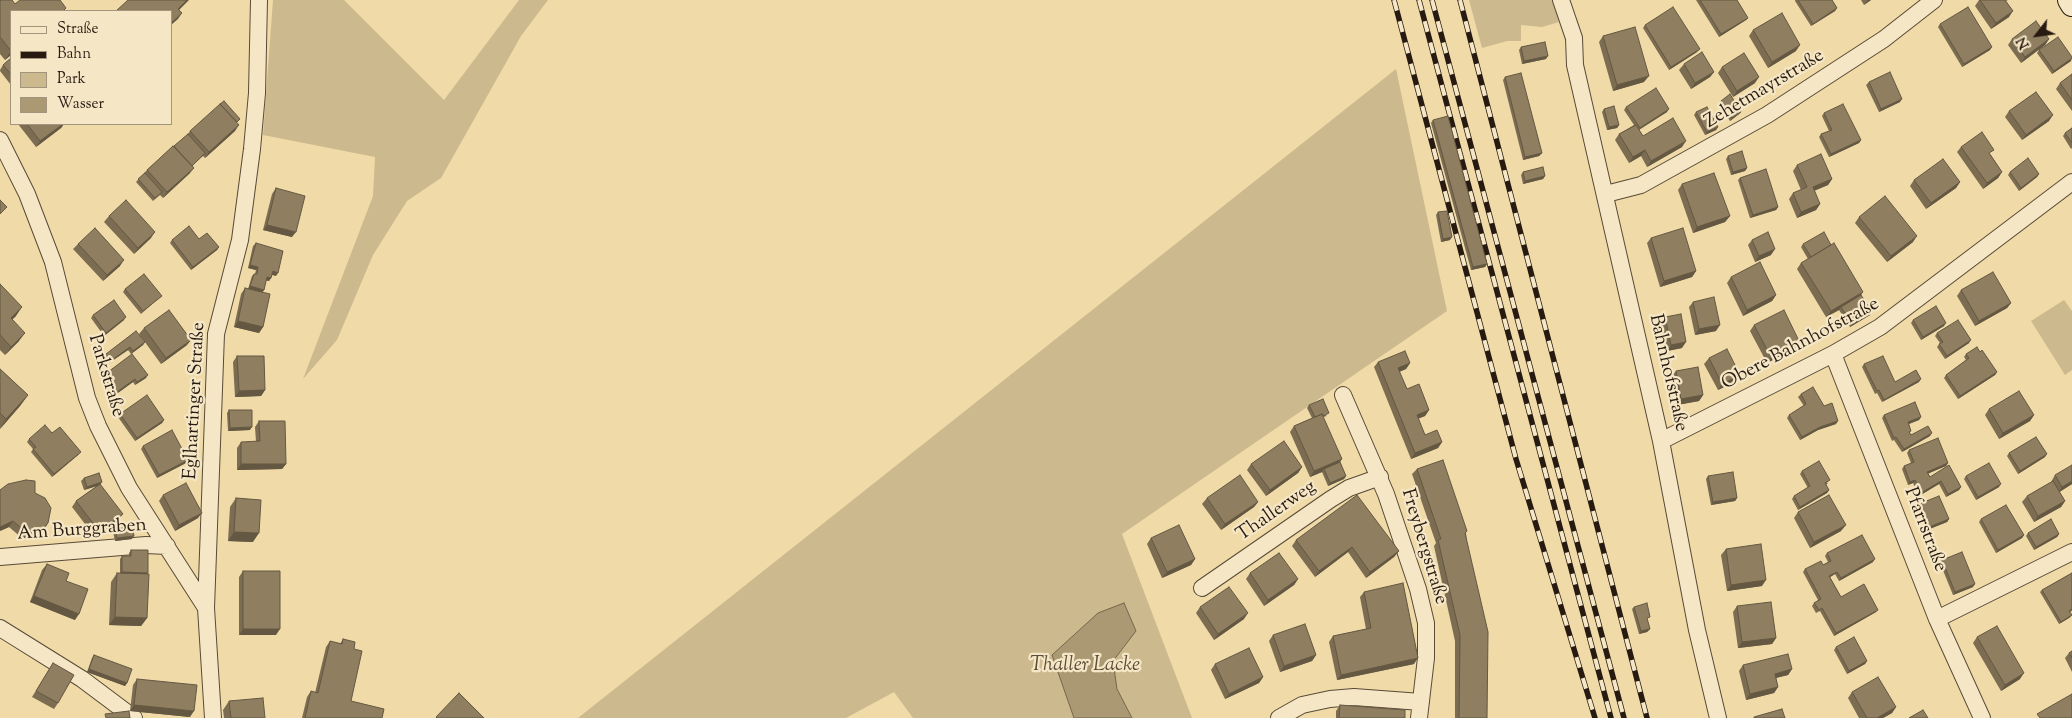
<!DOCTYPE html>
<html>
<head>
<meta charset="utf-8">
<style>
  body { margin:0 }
  #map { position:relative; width:2072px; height:718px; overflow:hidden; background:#efdaa8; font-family:"Sorts Mill Goudy",serif }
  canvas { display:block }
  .legend { position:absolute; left:10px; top:10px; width:162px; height:115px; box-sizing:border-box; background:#f5e7c6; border:1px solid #a3957d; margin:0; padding:6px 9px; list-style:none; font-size:15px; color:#271a10 }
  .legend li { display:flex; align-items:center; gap:10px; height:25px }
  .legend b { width:25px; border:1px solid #a3957d }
  .north { position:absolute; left:2012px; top:10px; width:50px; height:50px; -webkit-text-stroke:4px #f5e7c6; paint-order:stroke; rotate:240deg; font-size:14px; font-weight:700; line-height:20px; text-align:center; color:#271a10 }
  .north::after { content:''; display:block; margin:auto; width:18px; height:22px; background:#271a10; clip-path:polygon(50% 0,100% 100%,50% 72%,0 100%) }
</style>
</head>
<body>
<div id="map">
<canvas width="2072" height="718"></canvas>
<ul class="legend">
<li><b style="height:6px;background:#f5e7c6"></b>Straße</li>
<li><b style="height:6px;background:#271a10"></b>Bahn</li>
<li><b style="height:14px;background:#cdb98e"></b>Park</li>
<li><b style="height:14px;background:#ab9974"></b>Wasser</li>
</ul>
<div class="north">N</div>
</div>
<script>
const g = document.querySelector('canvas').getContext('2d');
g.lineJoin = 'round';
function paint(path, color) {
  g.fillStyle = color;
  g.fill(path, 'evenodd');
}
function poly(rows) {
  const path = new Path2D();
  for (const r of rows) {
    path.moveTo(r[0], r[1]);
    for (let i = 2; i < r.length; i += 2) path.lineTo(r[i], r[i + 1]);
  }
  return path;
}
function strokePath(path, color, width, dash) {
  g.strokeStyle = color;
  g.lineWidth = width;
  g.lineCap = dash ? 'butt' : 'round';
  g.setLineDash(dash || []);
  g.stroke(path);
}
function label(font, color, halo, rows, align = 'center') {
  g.font = font + ' "Sorts Mill Goudy",serif';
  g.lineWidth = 4.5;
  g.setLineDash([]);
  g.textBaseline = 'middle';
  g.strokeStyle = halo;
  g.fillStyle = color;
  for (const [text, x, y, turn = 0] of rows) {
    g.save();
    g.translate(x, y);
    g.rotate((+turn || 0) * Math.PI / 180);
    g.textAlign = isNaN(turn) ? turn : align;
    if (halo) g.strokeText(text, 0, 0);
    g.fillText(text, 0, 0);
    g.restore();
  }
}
paint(poly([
  [273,0,344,0,444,100,519,0,548,0,521,36,441,178,407,201,373,255,337,340,303,379,373,196,375,157,263,135],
  [1469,0,1552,0,1559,22,1542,27,1521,25,1521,41,1507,41,1482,48],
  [1396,69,1447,311,1122,534,1192,718,913,718,894,692,846,718,578,718],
  [2064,300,2072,311,2072,370,2065,375,2031,321]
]), '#cdb98e');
const water = poly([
  [1124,603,1136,631,1113,661,1117,689,1132,718,1074,718,1052,655,1098,613,1124,603]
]);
paint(water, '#ab9974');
strokePath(water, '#76664c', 1);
const street = poly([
  [1561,0,1574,38,1575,65,1661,441,1697,630,1718,718],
  [0,140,27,194,53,262,87,398,98,426,129,488,206,608],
  [1606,194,1641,185,1767,115,1884,39,1934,0],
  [1833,354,1937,619,1982,718],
  [1343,395,1386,494,1418,589,1426,623,1426,658,1419,718],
  [1661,441,1833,354,1880,327,2072,182],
  [0,557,146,545,167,546],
  [1202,588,1331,499,1349,488,1380,477],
  [1937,619,2072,552],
  [0,628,82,679,134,718],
  [213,718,206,608,216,334,240,240,252,149,257,93,259,0],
  [1279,718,1302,705,1330,699,1354,697,1421,702]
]);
const secondary = poly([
  [2069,0,2072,5]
]);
strokePath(street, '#594a36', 18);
strokePath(secondary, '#271a10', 24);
strokePath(street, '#f5e7c6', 16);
strokePath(secondary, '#f5e7c6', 22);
const rail = poly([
  [1394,0,1516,459,1595,718],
  [1419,0,1611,718],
  [1432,0,1624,718],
  [1460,0,1647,718]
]);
strokePath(rail, '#271a10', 5.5);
strokePath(rail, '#f5e7c6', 4, [11]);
paint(poly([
  [0,0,15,4,66,8,64,11,11,11,11,55,5,60,0,54],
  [1696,0,1737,0,1748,18,1746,20,1719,37],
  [1795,0,1832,0,1837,8,1835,11,1811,26,1795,1],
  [1861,0,1871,0,1864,5],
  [1979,0,2008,0,2006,1,2009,17,1991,29,1975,6],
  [1940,24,1990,50,1962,67,1938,27],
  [1645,25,1697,52,1669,70,1643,28],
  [1753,30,1796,51,1768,68,1749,36],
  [1603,36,1644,82,1613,91,1599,42],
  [2012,39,2049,39,2045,45,2021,63,2008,45],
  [1521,47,1546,59,1522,64,1519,50],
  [2039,50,2071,61,2052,74,2037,53],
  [11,58,11,85,0,71,0,70,3,65],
  [1684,64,1714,72,1710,77,1691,89,1679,70],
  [1722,67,1755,83,1733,97,1718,73],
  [2072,74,2072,111,2056,89,2060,83],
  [1505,77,1542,153,1539,156,1523,160,1503,80],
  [1869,82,1900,102,1879,112,1866,85],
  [1721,101,1741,112,1739,114,1730,121,1719,104],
  [1626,107,1667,112,1639,130,1643,136,1682,147,1647,167,1641,156,1629,163,1615,140,1619,134,1634,125,1624,110],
  [1604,109,1619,125,1617,128,1607,130,1602,112],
  [2009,111,2049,121,2022,140,2005,117],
  [1696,112,1718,127,1716,130,1705,135,1694,115],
  [1824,113,1861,140,1859,143,1829,157,1819,137,1821,134,1829,131,1822,116],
  [1433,120,1487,264,1485,267,1471,270,1431,123],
  [237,123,235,131,205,158,203,156,192,166,190,173,163,198,160,195,153,201,136,182,147,170,174,146,188,134,190,131],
  [18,124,64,124,61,128,36,147],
  [2072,128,2072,148,2071,149,2063,136,2065,133],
  [1961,147,1991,155,2002,172,1998,178,1983,189,1957,152],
  [1728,156,1747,168,1745,171,1731,175,1726,159],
  [1797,165,1832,179,1828,185,1814,191,1820,204,1816,210,1797,218,1789,199,1793,193,1801,190,1793,171],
  [1523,172,1545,176,1543,179,1523,184,1521,175],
  [2010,172,2039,174,2037,177,2019,191,2008,175],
  [1740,178,1778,207,1776,210,1750,218,1738,180],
  [1914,180,1960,182,1956,188,1926,209,1910,186],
  [1682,184,1730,216,1725,222,1693,233,1678,190],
  [276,188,292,237,263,230,272,194],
  [1438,212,1450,240,1441,242,1436,215],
  [109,216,151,238,134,254,104,222],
  [1859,217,1913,242,1887,262,1855,223],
  [1651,238,1696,271,1692,277,1660,287,1647,243],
  [199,239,219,247,217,250,191,270,170,243,172,240],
  [1752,240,1771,255,1755,262,1748,245],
  [256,243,276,276,272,275,271,278,269,281,266,280,264,290,262,292,263,327,259,333,234,327,241,294,245,288,248,289,252,276,254,274,255,274,256,270,248,268,253,246],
  [78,244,120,266,103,281,73,249],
  [1803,244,1861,295,1870,315,1850,327,1839,310,1826,317,1797,269,1801,263,1808,259,1801,247],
  [1731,277,1776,295,1772,301,1743,316,1727,283],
  [0,284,16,316,12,319,19,341,5,355,0,350],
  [125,289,162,296,159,298,141,314,123,292],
  [1961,290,2011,303,2007,308,1975,326,1957,296],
  [1693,302,1716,331,1695,335,1689,307],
  [93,315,124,320,104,336,91,318],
  [1665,317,1682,348,1667,351,1661,323],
  [1913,320,1944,326,1921,340,1911,323],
  [1754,325,1800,343,1796,348,1767,363,1750,331],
  [144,328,187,345,161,364,139,334],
  [1937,333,1969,343,1945,359,1937,347,1940,343,1935,336],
  [145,342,143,345,131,354,128,350,109,363,104,356,106,354],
  [1980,352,1997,372,1995,375,1958,399,1944,378,1946,375,1966,360,1964,357,1966,354],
  [237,356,265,390,261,396,235,397,233,362],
  [1709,358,1740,375,1736,381,1718,390,1704,364],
  [1378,362,1410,363,1406,369,1399,372,1407,389,1429,410,1425,416,1418,418,1425,435,1442,442,1438,448,1411,459,1374,367],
  [1864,364,1895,382,1919,382,1882,402,1877,393,1875,394,1862,367],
  [0,369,28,395,20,406,0,429],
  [1676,371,1703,395,1699,401,1677,405,1672,376],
  [104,375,146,378,135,385,133,382,115,395,102,378],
  [1801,394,1824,406,1836,424,1818,430,1800,440,1787,418,1789,415,1804,406,1798,397],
  [1309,405,1327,416,1323,417,1340,462,1346,476,1344,479,1328,486,1322,472,1310,477,1290,432,1294,426,1312,418,1307,408],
  [1989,409,2034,415,2030,421,1999,439,1985,415],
  [229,410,250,430,228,431,227,413],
  [120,414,164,420,162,423,135,441,118,417],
  [1884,415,1921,417,1919,420,1909,424,1910,433,1911,435,1930,436,1902,452,1894,440,1892,441,1882,418],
  [259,421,286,464,282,469,237,470,237,448,241,442,256,442,255,427],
  [29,439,78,455,52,477,31,452,33,449,27,442],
  [143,446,186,463,157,478,141,449],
  [1909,450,1948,463,1946,466,1928,473,1930,477,1961,487,1959,490,1946,497,1939,484,1919,496,1913,483,1908,485,1902,469,1904,466,1911,463,1907,453],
  [2009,453,2045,457,2018,474,2007,456],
  [1251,464,1302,467,1298,473,1266,496,1247,470],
  [1417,469,1466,533,1487,718,1455,718,1455,641,1434,546,1436,543,1412,474],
  [1802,471,1828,483,1826,485,1829,490,1827,493,1798,510,1792,499,1794,496,1808,488,1800,474],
  [2055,475,2072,484,2059,492,2065,501,2061,507,2034,522,2022,502,2027,496,2051,482],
  [1708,476,1737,498,1735,501,1711,505,1706,479],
  [1966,476,1999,487,1976,500,1964,479],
  [84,478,100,484,118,520,95,537,72,507,76,501,97,486,84,490,81,481],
  [35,493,48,523,44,529,38,535,30,538,22,538,9,527,0,531],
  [163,495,198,518,175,531,159,501],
  [236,498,253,542,228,541,230,507],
  [1207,498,1258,502,1254,507,1221,530,1202,504],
  [1919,504,1949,519,1947,522,1927,530,1917,507],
  [1798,512,1841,531,1810,548,1794,518],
  [1981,519,2024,535,2022,538,1996,553,1979,522],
  [115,529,132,539,115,541,113,532],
  [2028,533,2059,534,2057,537,2034,550,2026,536],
  [1151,538,1195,559,1191,565,1162,578,1147,544],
  [1296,540,1399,551,1394,557,1366,578,1348,552,1315,577,1292,546],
  [1726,549,1762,586,1727,591,1721,555],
  [131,550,148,573,147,574,147,618,141,626,109,625,111,582,117,573,120,573,120,559,122,556,129,556,129,553],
  [1827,553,1873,562,1839,581,1835,574,1830,577,1841,597,1876,612,1834,636,1820,611,1816,613,1812,606,1814,603,1818,600,1803,572,1805,569,1823,565,1828,562,1825,556],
  [1942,560,1973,587,1953,595,1940,563],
  [47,564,66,581,75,620,30,602,42,570],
  [243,571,276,635,239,635,239,577],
  [1250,573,1298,579,1294,585,1264,606,1246,579],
  [2072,573,2072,611,2070,612,2072,615,2069,618,2059,624,2040,592,2042,590],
  [1364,592,1414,664,1337,680,1329,642,1333,636,1366,629,1360,597],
  [1737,606,1776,638,1772,644,1738,648,1733,612],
  [1200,607,1244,619,1214,640,1196,613],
  [1634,607,1648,620,1647,620,1650,629,1647,632,1639,634,1632,609],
  [1273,635,1316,655,1312,661,1280,672,1269,641],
  [1977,637,2020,679,2001,691,1973,643],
  [343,639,354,649,351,701,382,718,302,718,307,697,311,691,315,693,326,647,330,641,340,644],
  [1836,647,1867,661,1865,664,1847,674,1834,650],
  [2072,651,2072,672,2065,658,2069,653],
  [94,655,127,683,125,686,87,672,92,658],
  [53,663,58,703,54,709,32,697],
  [1215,664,1263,677,1259,683,1225,699,1211,670],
  [1743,665,1792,669,1788,675,1776,678,1778,687,1774,693,1746,700,1739,671],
  [137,679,190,717,130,711,133,685],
  [1852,692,1896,707,1892,713,1883,718,1859,718,1848,698],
  [229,701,265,718,224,718,223,710],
  [1340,705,1405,718,1336,718,1336,711]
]), '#7b6c52');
paint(poly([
  [187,0,189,0,174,15,178,9],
  [1868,0,1871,0,1864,5],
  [1837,8,1835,11,1811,26,1813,24],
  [2013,11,2009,17,1991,29,1996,23],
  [182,13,178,19,171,25,171,23],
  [1748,18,1746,20,1719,37,1721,34],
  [2049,39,2045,45,2021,63,2025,57],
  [1800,45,1796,51,1768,68,1772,62],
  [1992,47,1990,50,1962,67,1964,64],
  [1700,49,1697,52,1669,70,1671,67],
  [11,51,11,55,5,60],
  [1548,56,1546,59,1522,64,1524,61],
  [2072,58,2071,61,2052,74,2054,71],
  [1714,72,1710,77,1691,89,1695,83],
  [1649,76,1644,82,1613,91,1617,85],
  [1759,77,1755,83,1733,97,1737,91],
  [1902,99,1900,102,1879,112,1881,109],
  [1669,109,1667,112,1638,130,1640,128],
  [1741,112,1739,114,1730,121,1732,118],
  [2053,115,2049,121,2022,140,2026,135],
  [63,124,64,124,61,128,36,147,40,141],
  [239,125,235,131,205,158,209,152],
  [1619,125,1617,128,1607,130,1609,127],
  [1718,127,1716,130,1705,135,1707,132],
  [1861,140,1859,143,1829,157,1831,154],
  [1686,141,1682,147,1647,167,1651,161],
  [1645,150,1641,156,1629,163,1633,157],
  [1542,153,1539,156,1523,160,1525,157],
  [194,168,190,173,163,198,167,192],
  [1747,168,1745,171,1731,175,1733,172],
  [2002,172,1998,178,1983,189,1987,183],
  [2039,174,2037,177,2019,191,2021,188],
  [1545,176,1543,179,1523,184,1525,181],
  [1832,179,1828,185,1808,193,1813,187],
  [1960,182,1956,188,1926,209,1931,203],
  [1820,204,1816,210,1797,218,1801,212],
  [1778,207,1776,210,1750,218,1753,215],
  [1730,216,1725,222,1693,233,1697,227],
  [267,225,296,232,292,237,263,230],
  [155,232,151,238,134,254,138,248],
  [1917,236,1913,242,1887,262,1891,256],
  [1452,237,1450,240,1441,242,1443,239],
  [219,247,217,250,191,270,193,267],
  [1775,249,1771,255,1755,262,1759,256],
  [124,260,120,266,103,281,107,275],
  [1487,264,1485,267,1471,270,1473,267],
  [250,265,258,267,256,270,248,268],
  [273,271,278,273,276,276,271,274],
  [1696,271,1692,277,1660,287,1664,281],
  [267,277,271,278,269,281,265,280],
  [250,286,264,290,262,293,248,289],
  [1863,292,1859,298,1841,307,1839,310,1826,317,1831,311],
  [1776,295,1772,301,1743,316,1747,310],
  [2011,303,2007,308,1975,326,1979,321],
  [22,307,16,316,5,327,11,318],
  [1872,312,1870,315,1850,327,1852,324],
  [126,317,124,320,104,336,106,333],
  [238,321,263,327,259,333,234,327],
  [1946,323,1944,326,1921,340,1923,337],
  [1720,325,1716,331,1695,335,1699,329],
  [25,333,19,341,5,355,11,347],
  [191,340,187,345,161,364,166,358],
  [1971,340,1969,343,1945,359,1947,356],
  [145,342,143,345,131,354,133,351],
  [1686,342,1682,348,1667,351,1671,345],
  [1800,343,1796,348,1767,363,1771,357],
  [130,347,128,350,109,363,112,360],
  [1410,363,1406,369,1394,374,1398,368],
  [1997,372,1995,375,1958,399,1960,396],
  [148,375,146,378,135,385,137,382],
  [1740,375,1736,381,1718,390,1722,384],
  [135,379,133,382,115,395,117,392],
  [1921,379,1919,382,1882,402,1884,400],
  [265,390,261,396,235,397,239,391],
  [28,395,20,406,0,429,6,419],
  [1703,395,1699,401,1677,405,1681,399],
  [1429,410,1425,416,1413,421,1417,415],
  [2034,415,2030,421,1999,439,2003,433],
  [1921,417,1919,420,1906,425,1908,422],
  [164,420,162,423,135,441,137,438],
  [1838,421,1836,424,1818,430,1800,440,1802,437,1820,427],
  [252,427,250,430,228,431,230,428],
  [1932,433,1930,436,1902,452,1904,449],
  [1442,442,1438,448,1411,459,1415,453],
  [81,452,78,455,52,477,54,474],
  [2047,454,2045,457,2018,474,2020,471],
  [1342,459,1338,465,1324,469,1322,472,1310,477,1314,471],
  [188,460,186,463,157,478,159,475],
  [1948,463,1946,466,1925,475,1927,472],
  [241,464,286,464,282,469,237,470],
  [1302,467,1298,473,1266,496,1270,490],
  [1346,476,1344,479,1328,486,1330,483],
  [1915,480,1913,483,1908,485,1910,482],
  [1941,481,1939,484,1919,496,1921,493],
  [2072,481,2072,484,2058,493,2062,487],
  [102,482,100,485,84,490,87,487],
  [2001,484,1999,487,1976,500,1978,497],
  [1961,487,1959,490,1946,497,1948,494],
  [1829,490,1827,493,1798,510,1800,507],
  [1737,498,1735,501,1711,505,1713,502],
  [2065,501,2061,507,2034,522,2038,516],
  [1258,502,1254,507,1221,530,1225,524],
  [202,513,198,518,175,531,179,525],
  [123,514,118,520,95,537,99,531],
  [1949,519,1947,522,1927,530,1929,527],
  [13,521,9,527,0,531,0,527],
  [48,523,44,529,38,535,30,538,22,538,26,532],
  [1846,525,1841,531,1810,548,1814,542],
  [234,532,259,533,253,542,228,541],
  [2059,534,2057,537,2034,550,2036,547],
  [2024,535,2022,538,1996,553,1998,550],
  [134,536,132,539,115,541,117,538],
  [1352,547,1348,552,1315,577,1319,571],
  [1399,551,1394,557,1366,578,1370,572],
  [1195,559,1191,565,1162,578,1167,572],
  [1875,559,1873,562,1839,581,1841,578],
  [122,572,148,573,146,576,120,575],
  [1837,572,1835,574,1827,579,1829,576],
  [1298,579,1294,585,1264,606,1268,600],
  [1766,580,1762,586,1727,591,1731,585],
  [1975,584,1973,587,1953,595,1955,592],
  [34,596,79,614,75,620,30,602],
  [1878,610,1876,612,1834,636,1836,633],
  [1248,613,1244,619,1214,640,1218,634],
  [2072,615,2069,618,2059,624,2061,622],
  [115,617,147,618,141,626,109,625],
  [243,629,280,629,276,635,239,635],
  [1650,629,1647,632,1639,634,1641,631],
  [1776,638,1772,644,1738,648,1742,642],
  [1316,655,1312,661,1280,672,1284,666],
  [1418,658,1414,664,1337,680,1341,675],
  [1867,661,1865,664,1847,674,1849,671],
  [89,669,127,683,125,686,87,672],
  [1792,669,1788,675,1771,679,1775,674],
  [2024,673,2020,679,2001,691,2005,685],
  [1263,677,1259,683,1225,699,1229,694],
  [1778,687,1774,693,1746,700,1750,694],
  [134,705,194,711,190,717,130,711],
  [1896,707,1892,713,1883,718,1877,718]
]), '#645842');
const building = poly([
  [0,0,12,0,15,4,20,0,60,0,66,8,63,11,11,11,11,51,0,37,0,0],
  [128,0,187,0,178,9,182,13,171,23,171,11,116,11,128,0],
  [1700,0,1737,0,1748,18,1721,34,1700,0],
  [1798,0,1832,0,1837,8,1813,24,1798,0],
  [1980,0,2005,0,2013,11,1996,23,1980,0],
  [1673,7,1700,49,1671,67,1645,25,1673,7],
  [1968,7,1992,47,1964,64,1940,24,1968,7],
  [1782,13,1800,45,1772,62,1753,30,1782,13],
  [2036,21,2049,39,2025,57,2012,39,2036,21],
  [1635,27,1649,76,1617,85,1603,36,1635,27],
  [2058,37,2072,57,2072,58,2054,71,2039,50,2058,37],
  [1545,42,1548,56,1524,61,1521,47,1545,42],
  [1702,52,1714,72,1695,83,1684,64,1702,52],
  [1744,53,1759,77,1737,91,1722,67,1744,53],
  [11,58,11,74,3,65,11,58],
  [1890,72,1902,99,1881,109,1869,82,1890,72],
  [1521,73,1542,153,1525,157,1505,77,1521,73],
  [2072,74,2072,100,2060,83,2072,74],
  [1656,88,1669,109,1640,128,1626,107,1656,88],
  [2036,92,2053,115,2026,135,2009,111,2036,92],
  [1730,94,1741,112,1732,118,1721,101,1730,94],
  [224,101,240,119,237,122,220,104,224,101],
  [220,104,239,125,209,152,190,131,220,104],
  [1843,104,1861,140,1831,154,1821,134,1832,130,1824,113,1843,104],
  [1614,106,1619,125,1609,127,1604,109,1614,106],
  [1707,107,1718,127,1707,132,1696,112,1707,107],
  [1448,116,1487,264,1473,267,1433,120,1448,116],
  [1673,118,1686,141,1651,161,1645,150,1633,157,1619,134,1636,125,1643,136,1673,118],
  [27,124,63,124,40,141,27,124],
  [2072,128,2072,143,2065,133,2072,128],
  [1982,132,1994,150,1989,153,2002,172,1987,183,1961,147,1982,132],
  [188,134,205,153,192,166,174,146,188,134],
  [173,146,194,168,167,192,147,170,173,146],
  [1742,151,1747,168,1733,172,1728,156,1742,151],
  [1821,154,1832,179,1813,187,1820,204,1801,212,1793,193,1807,187,1797,165,1821,154],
  [2028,158,2039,174,2021,188,2010,172,2028,158],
  [1943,159,1960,182,1931,203,1914,180,1943,159],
  [1543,167,1545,176,1525,181,1523,172,1543,167],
  [1766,169,1778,207,1753,215,1740,178,1766,169],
  [145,173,162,192,155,198,138,179,145,173],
  [1714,173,1730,216,1697,227,1682,184,1714,173],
  [276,188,305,196,296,232,267,225,276,188],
  [1885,196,1917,236,1891,256,1859,217,1885,196],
  [0,200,7,207,0,214,0,200],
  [126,200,155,232,138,248,109,216,126,200],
  [1447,211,1452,237,1443,239,1438,212,1447,211],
  [189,226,199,239,207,233,219,247,193,267,172,240,189,226],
  [95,228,124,260,107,275,78,244,95,228],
  [1683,228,1696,271,1664,281,1651,238,1683,228],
  [1768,232,1775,249,1759,256,1752,240,1768,232],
  [1824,232,1831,245,1811,257,1803,244,1824,232],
  [256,243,283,251,278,273,273,271,271,278,267,277,264,290,250,286,254,274,257,274,258,267,250,265,256,243],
  [1834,243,1863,292,1831,311,1801,263,1834,243],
  [1760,262,1776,295,1747,310,1731,277,1760,262],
  [1993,272,2011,303,1979,321,1961,290,1993,272],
  [144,274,162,296,143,311,125,289,144,274],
  [0,284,22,307,11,318,25,333,11,347,0,335,0,284],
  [245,288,270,294,263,327,238,321,245,288],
  [1861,295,1872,312,1852,324,1841,307,1861,295],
  [1714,297,1720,325,1699,329,1693,302,1714,297],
  [114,300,126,317,106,333,93,315,114,300],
  [1936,306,1946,323,1923,337,1913,320,1936,306],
  [169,310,191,340,166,358,144,328,169,310],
  [1784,310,1800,343,1771,357,1754,325,1784,310],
  [1681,314,1686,342,1671,345,1665,317,1681,314],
  [1958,320,1971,340,1947,356,1939,344,1943,342,1937,333,1958,320],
  [136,331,145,342,133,351,130,347,112,360,106,354,136,331],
  [1977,347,1980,352,1982,350,1997,372,1960,396,1946,375,1969,358,1966,354,1977,347],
  [1727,349,1740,375,1722,384,1709,358,1727,349],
  [1405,351,1410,363,1398,368,1407,389,1419,384,1429,410,1417,415,1425,435,1437,430,1442,442,1415,453,1378,362,1405,351],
  [132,354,148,375,137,382,135,379,117,392,104,375,132,354],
  [237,356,264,356,265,390,239,391,237,356],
  [1883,356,1895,382,1916,370,1921,379,1884,400,1879,390,1877,391,1864,364,1883,356],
  [1698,367,1703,395,1681,399,1676,371,1698,367],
  [0,369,28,395,6,419,0,413,0,369],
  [1813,387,1824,406,1832,403,1838,421,1820,427,1802,437,1789,415,1806,404,1801,394,1813,387],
  [2019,391,2034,415,2003,433,1989,409,2019,391],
  [147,395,164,420,137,438,120,414,147,395],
  [1323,399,1329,413,1323,416,1322,414,1315,417,1309,405,1323,399],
  [1915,402,1921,417,1908,422,1911,431,1909,432,1911,435,1928,426,1932,433,1904,449,1896,437,1894,438,1884,415,1915,402],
  [229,410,252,410,252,427,230,428,229,410],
  [1322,414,1342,459,1314,471,1294,426,1322,414],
  [259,421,285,421,286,464,241,464,241,442,260,441,259,421],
  [45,425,52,433,60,427,81,452,54,474,33,449,36,447,29,439,45,425],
  [172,430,188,460,159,475,143,446,172,430],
  [2036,437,2047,454,2020,471,2009,453,2036,437],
  [1938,438,1948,463,1927,472,1930,477,1949,465,1961,487,1948,494,1941,481,1921,493,1915,480,1910,482,1904,466,1914,462,1909,450,1938,438],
  [1284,441,1302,467,1270,490,1251,464,1284,441],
  [1443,460,1467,531,1465,533,1488,632,1487,718,1459,718,1460,635,1438,540,1441,539,1417,469,1443,460],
  [1819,461,1830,480,1825,483,1829,490,1800,507,1794,496,1810,486,1802,471,1819,461],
  [1340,462,1346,476,1330,483,1324,469,1340,462],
  [1989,463,2001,484,1978,497,1966,476,1989,463],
  [2072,465,2072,481,2062,487,2055,475,2072,465],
  [1733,472,1737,498,1713,502,1708,476,1733,472],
  [99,473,102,482,87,487,84,478,99,473],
  [1240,475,1258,502,1225,524,1207,498,1240,475],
  [26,480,35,481,35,493,45,498,51,508,48,523,42,530,34,532,26,532,13,521,0,527,0,490,8,484,26,480],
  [2053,481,2065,501,2038,516,2027,496,2053,481],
  [186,483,202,513,179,525,163,495,186,483],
  [100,484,123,514,99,531,76,501,100,484],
  [1357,495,1399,551,1370,572,1352,547,1319,571,1296,540,1357,495],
  [1829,495,1846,525,1814,542,1798,512,1829,495],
  [1939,496,1949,519,1929,527,1919,504,1939,496],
  [236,498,261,500,259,533,234,532,236,498],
  [2006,505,2024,535,1998,550,1981,519,2006,505],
  [2051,519,2059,534,2036,547,2028,533,2051,519],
  [1179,525,1195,559,1167,572,1151,538,1179,525],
  [132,526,134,536,117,538,115,529,132,526],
  [1862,535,1875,559,1841,578,1837,572,1829,576,1841,597,1864,584,1878,610,1836,633,1822,608,1819,610,1814,603,1821,599,1805,569,1821,561,1823,565,1831,561,1827,553,1862,535],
  [1761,544,1766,580,1731,585,1726,549,1761,544],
  [131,550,148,550,148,573,122,572,122,556,131,556,131,550],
  [1962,552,1975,584,1955,592,1942,560,1962,552],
  [1279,553,1298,579,1268,600,1250,573,1279,553],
  [47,564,69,573,66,581,88,589,79,614,34,596,47,564],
  [243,571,280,571,280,629,243,629,243,571],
  [117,573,149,574,147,618,115,617,117,573],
  [2072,573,2072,609,2069,611,2072,615,2061,622,2042,590,2072,573],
  [1403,583,1418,658,1341,675,1333,636,1371,628,1364,592,1403,583],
  [1229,587,1248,613,1218,634,1200,607,1229,587],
  [1771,602,1776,638,1742,642,1737,606,1771,602],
  [1647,603,1650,617,1647,618,1650,629,1641,631,1634,607,1647,603],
  [1305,624,1316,655,1284,666,1273,635,1305,624],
  [1997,626,2024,673,2005,685,1977,637,1997,626],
  [1854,637,1867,661,1849,671,1836,647,1854,637],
  [343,639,355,642,354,649,362,651,351,701,384,709,382,718,305,718,311,691,318,693,330,641,342,644,343,639],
  [1249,648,1263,677,1229,694,1215,664,1249,648],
  [2072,651,2072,658,2069,653,2072,651],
  [1788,654,1792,669,1775,674,1778,687,1750,694,1743,665,1788,654],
  [94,655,132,669,127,683,89,669,94,655],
  [53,663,74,675,58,703,36,691,53,663],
  [1878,677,1896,707,1877,718,1867,718,1852,692,1878,677],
  [137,679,197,685,194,711,134,705,137,679],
  [459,693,484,718,437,718,436,717,459,693],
  [2072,694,2072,718,2040,718,2037,714,2072,694],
  [263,698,265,718,231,718,229,701,263,698],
  [1340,705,1405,710,1405,718,1339,718,1340,705],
  [1782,709,1785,718,1754,718,1754,717,1782,709],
  [1923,710,1928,718,1909,718,1923,710],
  [129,711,130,718,106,718,105,714,129,711]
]);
paint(building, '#8f7e5f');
strokePath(building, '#645842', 1);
label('19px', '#271a10', '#f5e7c6', [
  ["Zehetmayrstraße",1765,90,-31],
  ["Obere Bahnhofstraße",1801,345,-28],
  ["Bahnhofstraße",1667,373,77],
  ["Parkstraße",105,376,73],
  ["Eglhartinger Straße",196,401,-87],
  ["Thallerweg",1277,512,-35],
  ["Pfarrstraße",1924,530,69],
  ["Am Burggraben",82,531,-4],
  ["Freybergstraße",1423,547,73]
]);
label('italic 20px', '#5c4d38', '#f5e7c6', [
  ["Thaller Lacke",1085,667]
]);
</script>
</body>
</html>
